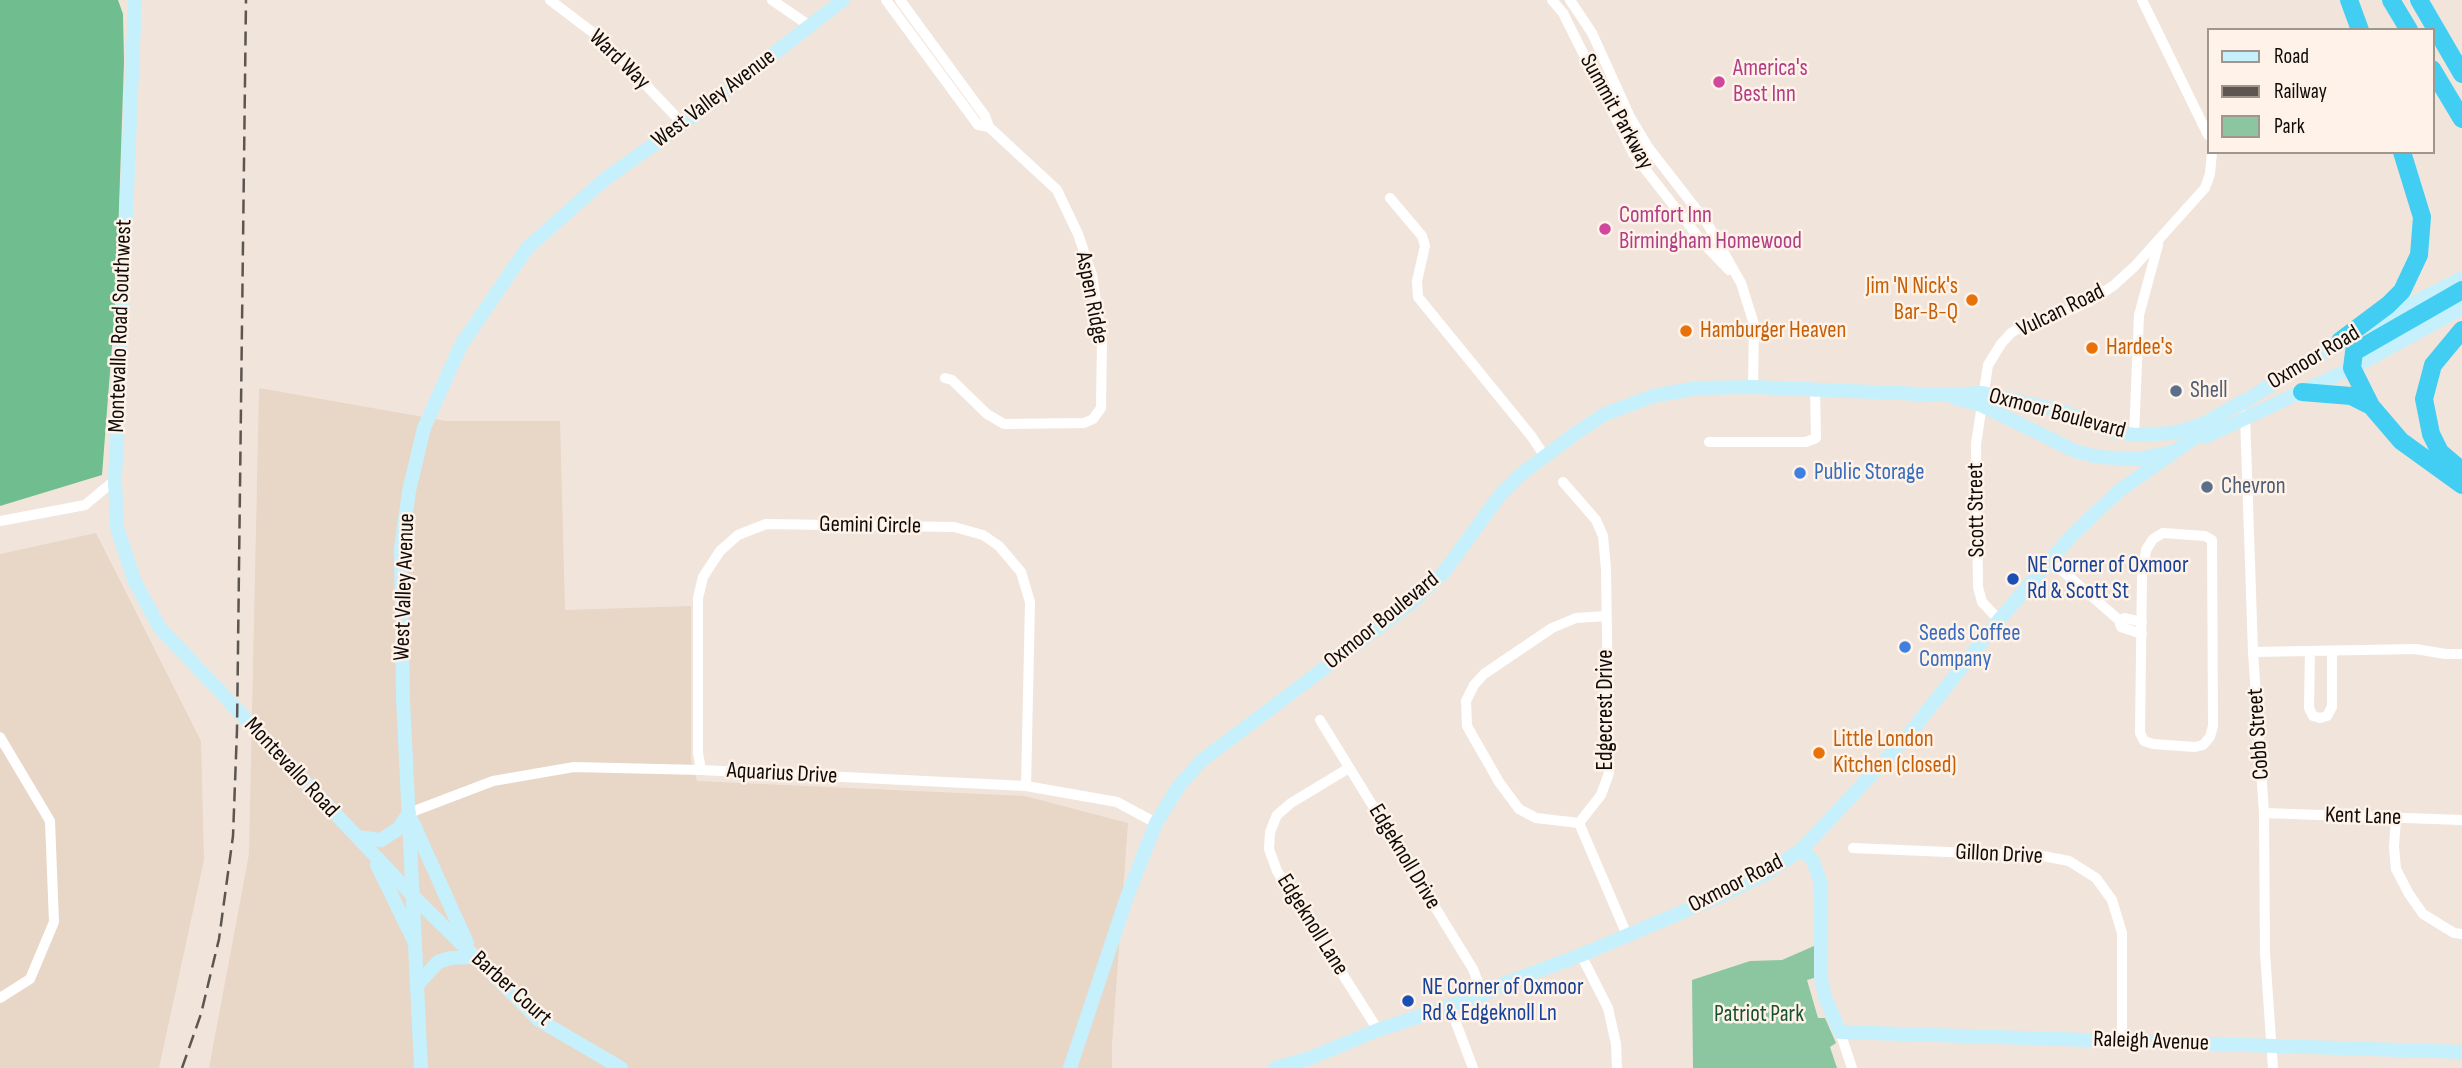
<!DOCTYPE html>
<html>
<head>
<meta charset="utf-8">
<style>
  body { margin:0 }
  #map { position:relative; width:2462px; height:1068px; overflow:hidden; background:#f1e5db; font-family:"Sofia Sans Condensed",sans-serif }
  canvas { display:block }
  .legend { position:absolute; left:2207px; top:28px; width:228px; height:126px; box-sizing:border-box; background:#fff2e8; border:2px solid #9f968e; margin:0; padding:9px 12px; list-style:none; font-size:21px; color:#0f0b08 }
  .legend li { display:flex; align-items:center; gap:14px; height:35px }
  .legend b { width:35px; border:2px solid #9f968e }
</style>
</head>
<body>
<div id="map">
<canvas width="2462" height="1068"></canvas>
<ul class="legend">
<li><b style="height:9px;background:#c6f0fb"></b>Road</li>
<li><b style="height:9px;background:#5c5550"></b>Railway</li>
<li><b style="height:19px;background:#8bc6a1"></b>Park</li>
</ul>
</div>
<script>
const g = document.querySelector('canvas').getContext('2d');
g.lineJoin = 'round';
function paint(path, color) {
  g.fillStyle = color;
  g.fill(path, 'evenodd');
}
function poly(rows) {
  const path = new Path2D();
  for (const r of rows) {
    path.moveTo(r[0], r[1]);
    for (let i = 2; i < r.length; i += 2) path.lineTo(r[i], r[i + 1]);
  }
  return path;
}
function strokePath(path, color, width, dash) {
  g.strokeStyle = color;
  g.lineWidth = width;
  g.lineCap = dash ? 'butt' : 'round';
  g.setLineDash(dash || []);
  g.stroke(path);
}
function label(font, color, halo, rows, align = 'center') {
  g.font = font + ' "Sofia Sans Condensed",sans-serif';
  g.lineWidth = 5;
  g.setLineDash([]);
  g.textBaseline = 'middle';
  g.strokeStyle = halo;
  g.fillStyle = color;
  for (const [text, x, y, turn = 0] of rows) {
    g.save();
    g.translate(x, y);
    g.rotate((+turn || 0) * Math.PI / 180);
    g.textAlign = isNaN(turn) ? turn : align;
    if (halo) g.strokeText(text, 0, 0);
    g.fillText(text, 0, 0);
    g.restore();
  }
}
paint(poly([
  [259,388,446,421,560,421,565,610,691,606,691,759,697,781,1025,796,1128,823,1112,1045,1112,1068,209,1068,249,854],
  [96,533,201,741,204,860,159,1068,0,1068,0,554]
]), '#e8d6c7');
paint(poly([
  [1814,946,1814,978,1807,980,1818,1018,1825,1018,1836,1043,1830,1047,1837,1068,1693,1068,1692,980,1750,961,1782,960]
]), '#8bc6a1');
paint(poly([
  [0,0,118,0,123,14,124,62,116,294,102,475,0,506]
]), '#70bd8f');
strokePath(poly([
  [550,0,604,41,683,124],
  [772,0,810,26],
  [886,0,978,125,989,127,1057,190,1078,234,1092,275,1102,341,1101,408,1093,419,1084,423,1004,424,987,414,952,380,945,378],
  [900,0,985,116,989,127],
  [1552,0,1563,13,1634,155,1703,243,1729,270],
  [1570,0,1592,33,1630,117,1648,147,1707,223,1741,283,1754,324,1753,387],
  [2142,0,2208,135],
  [1390,198,1422,236,1425,246,1417,281,1418,297,1532,437,1545,457],
  [2245,415,2253,652,2264,813,2265,953,2273,1068],
  [2134,435,2139,315,2158,245],
  [1709,442,1806,442,1816,438,1815,389],
  [1563,482,1596,520,1603,536,1606,569,1609,773,1601,795,1579,823],
  [0,521,85,505,115,480],
  [2163,533,2205,536,2212,540,2213,726,2210,737,2203,745,2195,747,2153,744,2144,741,2140,733,2142,577,2146,550,2153,539,2163,533],
  [2050,560,2119,620,2121,627,2142,634],
  [1999,620,1982,602,1978,587,1976,444,1988,365,2001,344,2011,333,2024,325,2073,309,2090,301,2113,286,2134,267,2205,188,2210,174,2212,152],
  [2119,620,2125,618,2142,622],
  [2310,651,2309,708,2313,716,2320,718,2327,716,2332,707,2332,651],
  [2253,652,2416,649,2445,654,2462,654],
  [1320,720,1473,969,1483,995],
  [0,737,50,821,54,922,30,979,0,998],
  [1349,768,1291,803,1277,815,1270,832,1269,849,1277,871,1378,1030],
  [701,770,698,753,698,598,703,577,720,551,738,535,766,524,954,527,983,535,999,546,1021,572,1030,602,1026,786],
  [409,813,493,781,574,767,701,770,1026,786,1117,802,1156,823],
  [2264,813,2462,820],
  [2396,818,2394,847,2396,869,2409,894,2423,914,2454,933,2462,934],
  [1579,823,1536,818,1519,809,1499,782,1467,726,1466,701,1474,685,1484,674,1552,628,1576,618,1607,616],
  [1579,823,1627,935],
  [1853,848,2043,856,2069,861,2096,878,2112,900,2122,933,2122,1041],
  [1581,955,1608,1008,1616,1044,1617,1068],
  [1450,1007,1473,1068],
  [1840,1032,1852,1068]
]), '#fff', 10);
strokePath(poly([
  [135,0,115,480,117,528,135,582,160,628,413,896,539,1020,621,1068],
  [2370,325,2462,278],
  [1955,398,1981,405,2075,451,2098,457,2137,459,2167,453],
  [2239,405,2349,336],
  [2205,437,2352,368,2462,308],
  [412,821,467,943],
  [357,837,381,840,398,829,409,813],
  [1802,849,1813,861,1821,884,1821,977,1825,997,1840,1032,2462,1052],
  [377,865,414,941],
  [417,985,438,962,450,958,474,957],
  [421,1068,403,699,401,549,409,491,424,428,461,345,527,248,605,179,683,124,843,0],
  [1070,1068,1127,897,1156,823,1179,786,1201,761,1411,603,1444,572,1500,495,1520,475,1576,433,1605,414,1653,396,1697,388,1753,387,1944,395,1983,393,2062,411,2112,431,2134,435,2174,433,2203,424,2245,400],
  [1275,1068,1310,1058,1378,1030,1483,995,1503,984,1581,955,1720,896,1767,873,1802,849,1905,739,1999,620,2073,534,2120,490,2211,426]
]), '#c6f0fb', 14);
strokePath(poly([
  [2349,0,2360,30],
  [2391,0,2409,30],
  [2419,0,2462,74],
  [2432,69,2462,119],
  [2462,290,2354,352,2352,368,2371,406,2401,441,2462,485],
  [2462,330,2433,365,2424,399,2431,434,2440,452,2462,471],
  [2340,341,2388,305,2402,291,2419,255,2422,217,2402,152],
  [2302,392,2351,396,2371,406]
]), '#42cdf2', 18);
strokePath(poly([
  [182,1068,201,1014,219,939,233,836,237,730,246,0]
]), '#5c5550', 2.5, [14, 7]);
for (const [x, y, r, color] of [
  [1719,82,7,"#d1479c"],
  [1605,229,7,"#d1479c"],
  [1972,300,7,"#e8710a"],
  [1686,331,7,"#e8710a"],
  [2092,348,7,"#e8710a"],
  [2176,391,7,"#5c6f8a"],
  [1800,473,7,"#3f7fe0"],
  [2207,487,7,"#5c6f8a"],
  [2013,579,7,"#1a4fb4"],
  [1905,647,7,"#3f7fe0"],
  [1819,753,7,"#e8710a"],
  [1408,1001,7,"#1a4fb4"]
]) {
  const dot = new Path2D();
  dot.arc(x, y, r, 0, 2 * Math.PI);
  g.fillStyle = color;
  g.fill(dot);
  strokePath(dot, '#fff2e8', 2.5);
}
label('23px', '#0f0b08', '#fff2e8', [
  ["Ward Way",619,60,44],
  ["West Valley Avenue",714,99,-37],
  ["Summit Parkway",1616,112,61],
  ["Aspen Ridge",1091,298,79],
  ["Vulcan Road",2061,311,-26],
  ["Montevallo Road Southwest",121,326,-88],
  ["Oxmoor Road",2314,358,-31],
  ["Oxmoor Boulevard",2057,414,15],
  ["Scott Street",1977,510,-91],
  ["Gemini Circle",870,526,1],
  ["West Valley Avenue",405,587,-88],
  ["Oxmoor Boulevard",1382,621,-39],
  ["Edgecrest Drive",1606,710,-90],
  ["Cobb Street",2259,734,-94],
  ["Montevallo Road",291,768,47],
  ["Aquarius Drive",782,774,3],
  ["Kent Lane",2363,817,2],
  ["Gillon Drive",1999,855,3],
  ["Edgeknoll Drive",1404,857,59],
  ["Oxmoor Road",1736,884,-27],
  ["Edgeknoll Lane",1312,925,58],
  ["Barber Court",511,989,42],
  ["Raleigh Avenue",2151,1042,2]
]);
label('23px', '#b23c85', '#fff2e8', [
  ["America's",1733,69],
  ["Best Inn",1733,95],
  ["Comfort Inn",1619,216],
  ["Birmingham Homewood",1619,242]
], 'left');
label('23px', '#c56008', '#fff2e8', [
  ["Jim 'N Nick's",1958,287,"right"],
  ["Bar-B-Q",1958,313,"right"],
  ["Hamburger Heaven",1700,331],
  ["Hardee's",2106,348],
  ["Little London",1833,740],
  ["Kitchen (closed)",1833,766]
], 'left');
label('23px', '#4e5e75', '#fff2e8', [
  ["Shell",2190,391],
  ["Chevron",2221,487]
], 'left');
label('23px', '#366cbe', '#fff2e8', [
  ["Public Storage",1814,473],
  ["Seeds Coffee",1919,634],
  ["Company",1919,660]
], 'left');
label('23px', '#164399', '#fff2e8', [
  ["NE Corner of Oxmoor",2027,566],
  ["Rd & Scott St",2027,592],
  ["NE Corner of Oxmoor",1422,988],
  ["Rd & Edgeknoll Ln",1422,1014]
], 'left');
label('23px', '#175032', '#fff2e8', [
  ["Patriot Park",1759,1015]
]);
</script>
</body>
</html>
